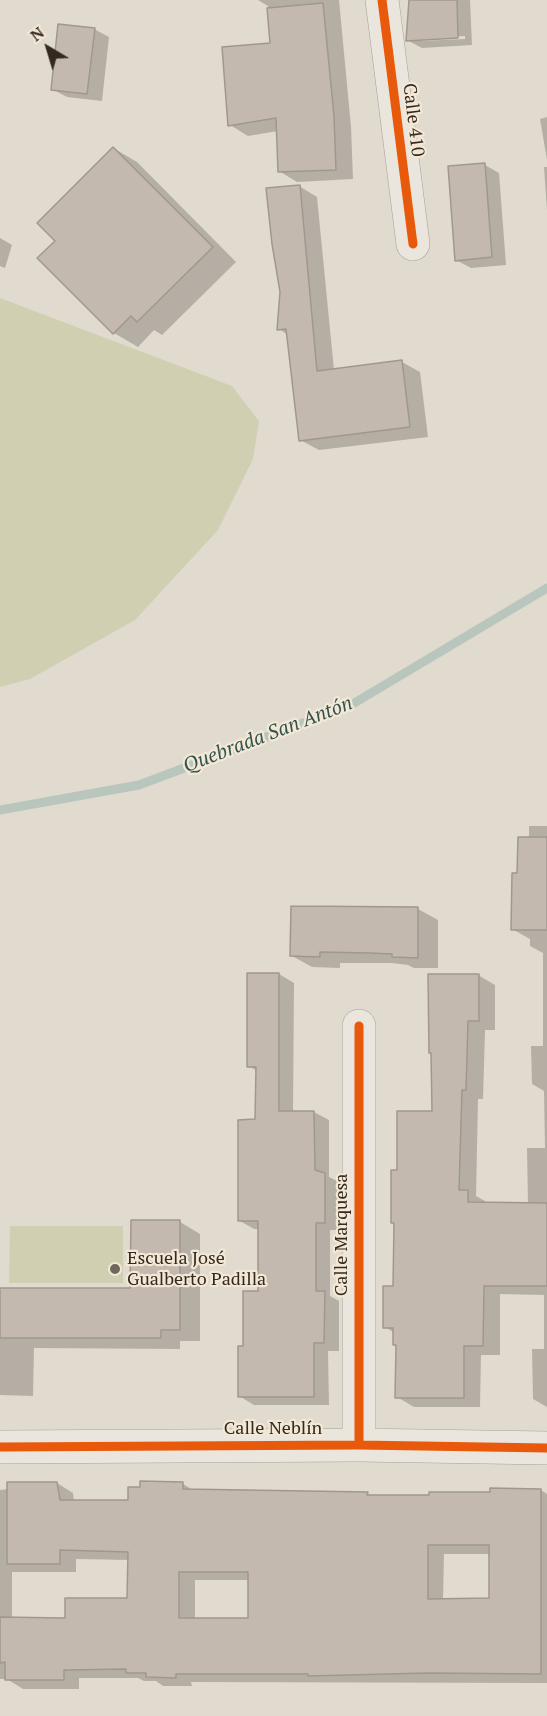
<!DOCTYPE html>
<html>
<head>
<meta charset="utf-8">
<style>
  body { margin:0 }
  #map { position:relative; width:547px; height:1716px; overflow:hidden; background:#e1dace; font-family:"PT Serif",serif }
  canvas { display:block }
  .north { position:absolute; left:18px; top:18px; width:60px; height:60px; -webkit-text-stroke:4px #f2e8d5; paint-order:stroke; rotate:322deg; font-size:16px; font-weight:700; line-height:24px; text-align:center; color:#342920 }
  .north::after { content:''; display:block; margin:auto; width:21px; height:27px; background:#342920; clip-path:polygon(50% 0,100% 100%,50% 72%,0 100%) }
</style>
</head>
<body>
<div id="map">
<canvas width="547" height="1716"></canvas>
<div class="north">N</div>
</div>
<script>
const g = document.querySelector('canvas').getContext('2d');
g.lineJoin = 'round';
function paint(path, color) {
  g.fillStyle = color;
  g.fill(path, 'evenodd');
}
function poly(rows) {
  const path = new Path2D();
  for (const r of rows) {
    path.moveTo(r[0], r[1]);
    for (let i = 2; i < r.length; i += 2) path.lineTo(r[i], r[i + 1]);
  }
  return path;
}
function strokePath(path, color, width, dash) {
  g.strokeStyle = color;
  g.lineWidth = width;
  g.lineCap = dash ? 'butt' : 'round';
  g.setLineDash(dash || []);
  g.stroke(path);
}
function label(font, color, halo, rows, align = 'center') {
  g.font = font + ' "PT Serif",serif';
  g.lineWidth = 4.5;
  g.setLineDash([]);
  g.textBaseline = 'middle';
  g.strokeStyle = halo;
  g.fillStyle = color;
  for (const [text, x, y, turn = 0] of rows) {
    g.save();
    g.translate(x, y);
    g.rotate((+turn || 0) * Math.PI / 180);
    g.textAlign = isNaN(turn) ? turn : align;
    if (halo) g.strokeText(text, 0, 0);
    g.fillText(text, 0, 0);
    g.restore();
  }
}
paint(poly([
  [0,298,232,386,259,421,253,459,218,530,135,620,30,679,0,687],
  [10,1226,123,1226,123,1283,9,1283]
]), '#d1cfb2');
paint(poly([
  [258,0,339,0,351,127,353,179,297,182,279,171,278,131,248,136,230,125,272,44,268,6],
  [410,0,470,0,472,45,422,48,407,40],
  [465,36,465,39,419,41,419,38],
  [94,29,109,37,102,101,67,97,52,89],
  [547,117,547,160,540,119],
  [113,148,137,162,236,262,162,335,154,330,138,347,114,333,57,241],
  [485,165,499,173,506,265,471,268,456,260],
  [544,167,547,167,547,210],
  [299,186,317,197,334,370,402,362,420,372,428,437,319,450,300,440,288,335,279,329,282,291],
  [0,238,12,245,5,268,0,266],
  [529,826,547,826,547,1407,533,1399,532,1349,544,1349,544,1295,500,1294,500,1355,481,1355,480,1407,414,1407,397,1397,397,1346,395,1333,385,1327,395,1287,395,1224,392,1222,398,1171,434,1113,478,975,495,985,495,1030,485,1030,483,1099,478,1099,476,1196,485,1201,485,1204,528,1204,527,1148,545,1148,544,1091,532,1084,531,1046,543,1046,543,953,530,946,530,939,512,929,519,875,529,838],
  [418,909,438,920,438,968,414,968,408,965,392,963,340,963,340,968,312,967,292,956],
  [279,974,294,983,293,1112,314,1112,329,1120,329,1177,339,1182,339,1230,330,1230,330,1296,339,1301,339,1351,328,1351,329,1405,254,1405,239,1396,244,1347,259,1293,259,1229,254,1229,240,1221,256,1121,257,1071,249,1066],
  [132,1222,180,1222,200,1234,200,1341,180,1341,180,1349,34,1348,33,1396,0,1395,0,1289,132,1290],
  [57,1483,73,1493,74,1501,130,1502,183,1484,195,1491,367,1493,373,1497,492,1493,492,1490,541,1490,547,1494,547,1683,191,1682,192,1686,163,1686,156,1681,144,1681,138,1678,79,1678,79,1689,23,1689,7,1679,0,1679,0,1490],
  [444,1554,490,1554,490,1600,443,1600],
  [76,1559,129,1560,128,1600,67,1619,12,1619,12,1572,76,1572],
  [195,1580,250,1580,249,1620,195,1620]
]), '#0003');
strokePath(poly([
  [0,810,139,785,351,705,547,588]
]), '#b8c6bd', 9);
const building = poly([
  [409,0,457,0,458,38,406,41,409,0],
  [323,3,334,116,336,170,278,172,276,118,228,126,222,47,270,43,267,8,323,3],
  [58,24,95,28,87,94,51,90,58,24],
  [113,147,213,247,137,322,131,316,113,334,37,258,55,241,37,223,113,147],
  [485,163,492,257,455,261,448,166,485,163],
  [300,185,317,371,402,360,410,427,299,441,286,329,277,330,280,292,272,244,266,188,300,185],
  [518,837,547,837,547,930,511,930,512,873,517,873,518,837],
  [291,906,418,907,418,958,392,957,392,954,370,953,320,952,320,957,290,956,291,906],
  [247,973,279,973,279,1111,314,1111,315,1170,325,1173,325,1223,316,1223,316,1291,325,1291,324,1343,314,1343,314,1397,238,1397,238,1346,243,1346,243,1291,258,1291,258,1221,238,1221,238,1120,255,1119,256,1067,247,1067,247,973],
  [428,974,479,974,479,1021,468,1021,466,1090,462,1090,459,1190,468,1190,468,1202,547,1203,547,1286,484,1286,483,1346,464,1346,464,1398,395,1398,396,1345,393,1345,393,1328,383,1328,383,1286,393,1286,394,1223,391,1223,391,1170,397,1170,397,1111,432,1111,431,1053,429,1053,428,974],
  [131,1220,180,1220,180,1330,161,1330,161,1338,0,1338,0,1288,130,1288,131,1220],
  [140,1481,183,1482,183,1489,368,1492,367,1495,429,1495,429,1492,490,1492,490,1488,541,1489,541,1674,428,1673,308,1676,308,1674,176,1674,176,1678,146,1677,146,1673,126,1673,126,1669,64,1670,64,1680,5,1680,5,1662,0,1663,0,1617,65,1618,65,1598,127,1598,128,1552,60,1550,60,1564,7,1564,7,1482,57,1482,60,1500,128,1500,128,1487,140,1487,140,1481],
  [428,1545,489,1545,489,1598,428,1599,428,1545],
  [179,1572,248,1572,248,1618,179,1618,179,1572]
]);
paint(building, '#c4b9af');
strokePath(building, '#a1978e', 1.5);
const street = poly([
  [382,0,413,244],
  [359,1445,359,1026],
  [0,1447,359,1445,547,1448]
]);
strokePath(street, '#a7a097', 34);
strokePath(street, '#eae6de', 33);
strokePath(poly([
  [382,0,413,244],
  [359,1445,359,1026],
  [0,1447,359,1445,547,1448]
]), '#e8590c', 9);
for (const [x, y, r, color] of [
  [115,1269,6,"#71675d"]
]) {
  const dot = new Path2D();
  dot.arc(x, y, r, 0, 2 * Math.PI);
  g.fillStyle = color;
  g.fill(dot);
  strokePath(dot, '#f2e8d5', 2);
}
label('18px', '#342920', '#f2e8d5', [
  ["Calle 410",413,120,83],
  ["Calle Marquesa",342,1235,-90],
  ["Calle Neblín",273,1429]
]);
label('18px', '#342920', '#f2e8d5', [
  ["Escuela José",127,1259],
  ["Gualberto Padilla",127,1280]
], 'left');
label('italic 20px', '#31534f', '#f2e8d5', [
  ["Quebrada San Antón",268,735,-21]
]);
</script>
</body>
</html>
